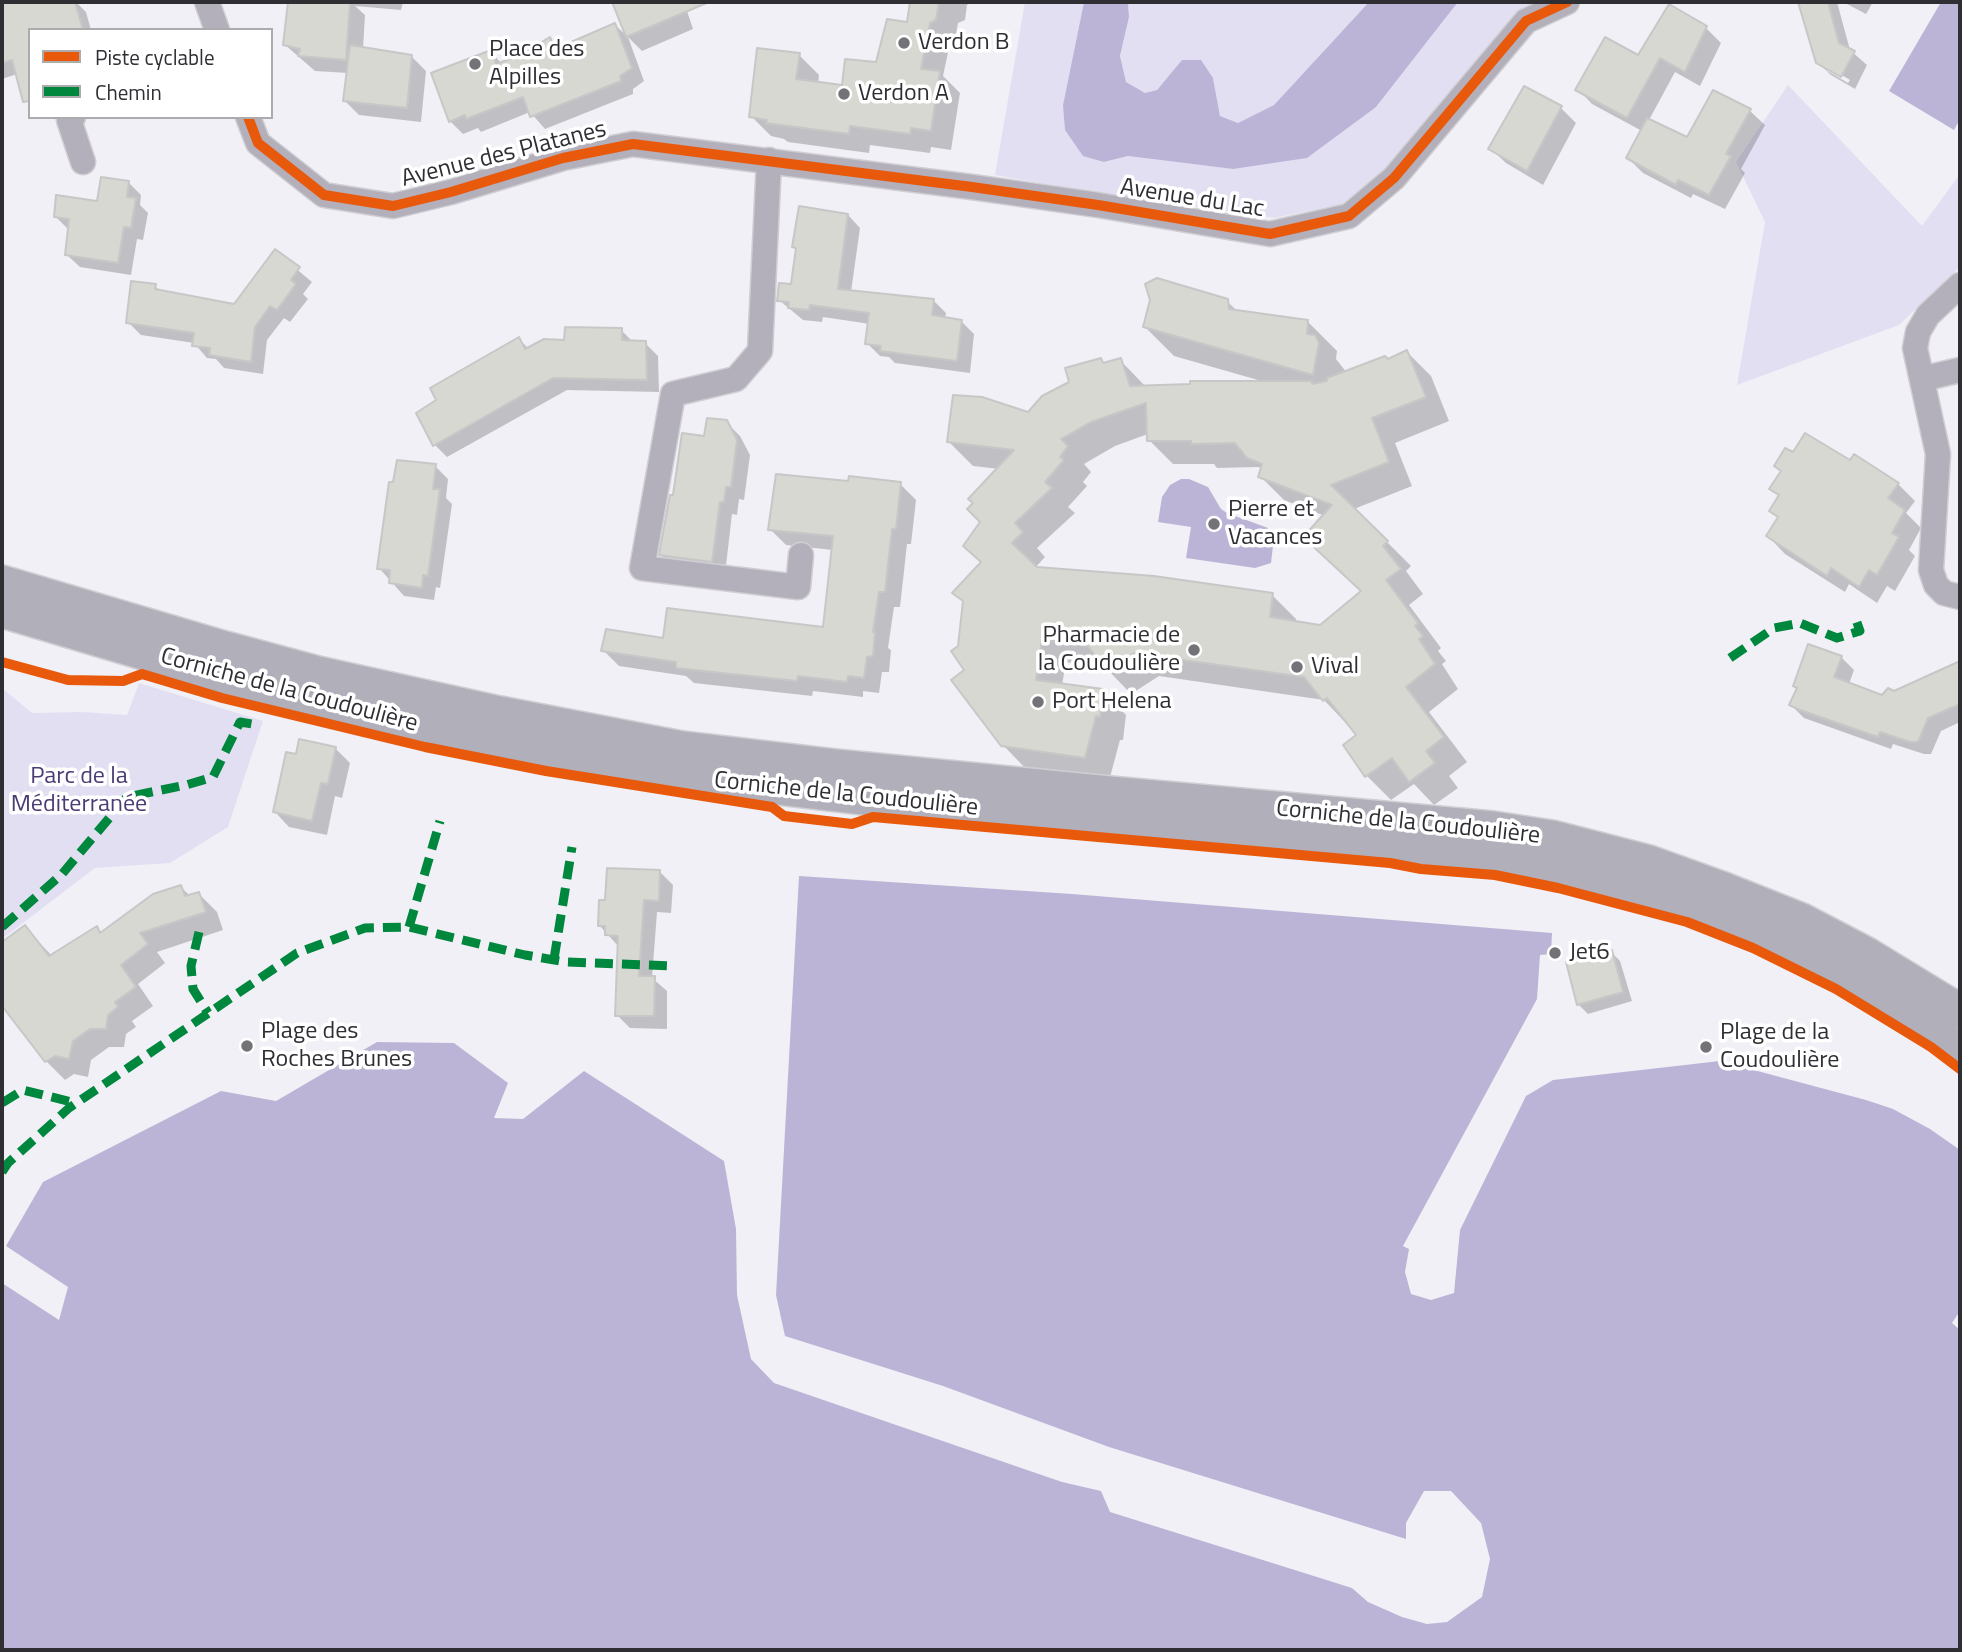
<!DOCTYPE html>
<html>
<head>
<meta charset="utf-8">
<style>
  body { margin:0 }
  #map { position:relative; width:1962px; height:1652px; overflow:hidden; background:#f1f0f6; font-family:"Titillium Web",sans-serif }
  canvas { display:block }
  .frame { position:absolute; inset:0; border:4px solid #2f2e33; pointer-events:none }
  .legend { position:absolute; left:28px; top:28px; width:245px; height:91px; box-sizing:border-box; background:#fff; border:2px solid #acabad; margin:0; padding:9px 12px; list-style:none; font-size:21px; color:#2f2e33 }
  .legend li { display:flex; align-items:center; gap:14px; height:35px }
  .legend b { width:35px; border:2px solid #acabad }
</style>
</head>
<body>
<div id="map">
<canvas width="1962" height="1652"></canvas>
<div class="frame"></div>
<ul class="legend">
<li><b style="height:9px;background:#e8590c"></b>Piste cyclable</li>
<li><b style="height:9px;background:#00873e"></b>Chemin</li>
</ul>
</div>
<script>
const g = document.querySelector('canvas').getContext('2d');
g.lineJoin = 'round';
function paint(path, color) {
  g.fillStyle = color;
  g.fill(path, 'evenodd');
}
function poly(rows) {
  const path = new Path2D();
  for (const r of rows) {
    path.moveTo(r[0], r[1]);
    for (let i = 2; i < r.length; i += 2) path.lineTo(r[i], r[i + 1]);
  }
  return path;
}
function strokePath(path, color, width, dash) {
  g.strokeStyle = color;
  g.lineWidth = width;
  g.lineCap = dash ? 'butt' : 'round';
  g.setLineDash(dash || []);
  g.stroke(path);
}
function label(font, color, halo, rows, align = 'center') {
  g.font = font + ' "Titillium Web",sans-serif';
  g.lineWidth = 7;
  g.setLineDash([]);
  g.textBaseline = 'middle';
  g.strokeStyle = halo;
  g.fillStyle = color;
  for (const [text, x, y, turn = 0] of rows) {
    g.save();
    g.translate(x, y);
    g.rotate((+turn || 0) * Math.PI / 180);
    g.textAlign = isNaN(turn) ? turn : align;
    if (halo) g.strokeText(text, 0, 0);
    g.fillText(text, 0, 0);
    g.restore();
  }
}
paint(poly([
  [1025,2,1084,2,1063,105,1104,162,1128,156,1233,169,1376,107,1458,2,1552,2,1394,164,1343,204,1274,218,1073,189,995,175],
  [1128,2,1369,2,1274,105,1238,123,1220,116,1213,78,1182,61,1157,90,1145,93,1125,82,1120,56,1129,17],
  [1788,85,1922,226,1960,174,1960,267,1899,325,1737,385,1765,222,1736,162],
  [139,683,263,721,228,827,170,863,95,868,2,939,2,688,32,713,82,712,127,715]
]), '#e3dff3');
paint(poly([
  [1084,2,1128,2,1129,17,1120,56,1126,82,1145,93,1157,90,1182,60,1201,60,1213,78,1220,116,1238,123,1274,105,1369,2,1458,2,1376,107,1307,158,1233,169,1128,156,1104,162,1083,156,1065,130,1063,105],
  [1941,2,1960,2,1960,119,1954,130,1889,91],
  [1181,479,1189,479,1208,487,1221,509,1227,513,1268,528,1274,537,1271,563,1255,568,1186,558,1191,527,1158,522,1162,497,1170,485],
  [799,876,1072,894,1552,933,1551,954,1540,955,1537,999,1403,1246,1409,1249,1405,1272,1411,1294,1431,1300,1454,1293,1460,1230,1526,1096,1553,1080,1720,1061,1866,1100,1893,1109,1930,1129,1960,1150,1960,1311,1952,1323,1960,1330,1960,1650,2,1650,2,1283,59,1320,68,1287,6,1246,43,1182,221,1091,276,1101,377,1042,454,1043,508,1083,494,1118,523,1119,584,1071,724,1161,736,1229,737,1295,751,1359,774,1383,1062,1482,1101,1491,1110,1512,1352,1588,1368,1602,1402,1617,1427,1624,1447,1622,1482,1597,1490,1559,1481,1523,1451,1491,1424,1491,1406,1523,1406,1539,1109,1447,943,1386,785,1336,776,1295]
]), '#bcb4d6');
paint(poly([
  [23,2,76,2,86,12,91,30,30,30,17,74,2,79,2,25,27,18],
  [290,2,403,2,401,10,355,6,365,15,363,49,411,56,426,71,421,122,359,115,344,100,348,73,315,71,284,44],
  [614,2,684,2,693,29,642,51,628,37,644,81,633,89,633,94,545,129,530,112,481,132,478,128,463,134,450,121,491,52,502,64,519,58,550,39,559,49,615,25,628,37],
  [912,2,972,2,967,5,965,20,958,23,955,40,950,43,943,76,960,93,951,150,931,147,930,153,870,145,869,153,788,142,784,139,771,136,751,116,799,55,819,75,818,84,843,87,878,64,909,24],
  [1805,2,1837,2,1850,50,1867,65,1855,89,1831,75,1817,62,1802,7],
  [1826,66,1850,80,1848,83,1826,70],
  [1843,2,1873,2,1866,14],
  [1669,7,1706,28,1721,43,1700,86,1675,72,1649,120,1687,140,1750,111,1765,125,1741,169,1745,173,1725,209,1693,194,1691,198,1643,173,1628,158,1642,131,1592,104,1578,89,1639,58],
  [1561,108,1576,123,1543,185,1506,163,1491,149],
  [128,182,141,195,140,205,148,213,143,240,137,239,131,275,80,267,67,255,68,229,55,216,98,203],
  [848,215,860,228,851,292,933,300,946,313,945,319,961,321,974,334,970,373,895,363,889,357,880,356,867,343,870,324,823,317,822,322,803,320,779,300,793,286,797,251,793,247],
  [275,251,312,282,303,294,308,299,290,322,284,318,267,340,263,374,224,368,216,359,207,358,194,343,141,335,128,322,155,286,161,292,234,306],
  [1227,301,1239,313,1308,322,1337,351,1336,359,1347,373,1388,361,1407,352,1431,376,1449,421,1395,443,1412,486,1354,509,1411,566,1406,571,1423,594,1409,605,1441,648,1438,651,1446,661,1442,664,1458,689,1429,712,1467,762,1449,776,1458,788,1434,805,1414,784,1391,800,1367,776,1358,736,1324,700,1159,676,1131,694,1106,668,1066,662,1062,685,1102,690,1126,715,1123,740,1120,740,1109,781,1027,770,1003,745,966,671,964,603,955,593,982,563,983,522,999,469,973,466,949,442,1028,415,1100,360,1105,364,1120,360,1146,387,1265,382,1174,356,1145,327],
  [1148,434,1149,440,1173,464,1214,464,1217,468,1259,467,1262,470,1260,476,1284,500,1325,516,1362,591,1321,627,1296,623,1296,619,1272,595,1034,569,1045,557,1037,548,1075,513,1068,507,1087,486,1083,482,1091,472,1084,464,1115,446],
  [621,330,634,343,645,343,658,356,659,392,567,390,447,457,434,444,519,339,529,349],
  [726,422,740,436,750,455,744,500,739,499,737,515,732,514,725,574,675,568,661,555,675,497,706,438],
  [1793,455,1851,462,1898,484,1915,501,1906,513,1921,528,1909,550,1915,556,1895,591,1887,586,1877,603,1849,584,1845,592,1785,554,1768,536,1779,518,1771,511,1780,497,1772,489,1782,472,1776,466],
  [435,466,448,479,446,498,452,504,440,588,436,587,434,600,404,596,379,568,395,484],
  [850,483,900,484,916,500,911,544,907,544,900,607,894,607,888,648,891,650,889,672,882,672,879,693,863,691,863,697,813,691,812,696,694,683,686,676,619,666,603,650,665,640,824,629,833,550,786,545,770,529],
  [1841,657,1854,670,1849,684,1883,697,1960,663,1960,722,1941,731,1931,754,1924,754,1893,744,1891,749,1804,718,1791,705,1798,690,1795,686],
  [336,749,350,763,342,798,335,796,327,835,289,827,275,812,297,756],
  [660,872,673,885,671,913,657,912,652,978,667,991,667,1029,630,1028,617,1015,619,947,599,925,607,902],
  [181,887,190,896,199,894,217,912,223,930,157,952,165,963,138,984,153,1006,132,1021,136,1027,126,1034,124,1047,109,1047,91,1060,88,1077,74,1074,65,1080,46,1061,2,1003,5,980,2,977,2,945,25,927,52,956,97,929,102,934],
  [1611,952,1620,961,1632,1001,1588,1014,1578,1004]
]), '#0003');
const building = poly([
  [2,2,75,2,83,30,30,30,30,101,23,102,12,60,2,63,2,2],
  [288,2,350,2,346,60,298,56,300,49,283,45,288,2],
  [612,2,709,2,626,37,612,2],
  [910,2,939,2,936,20,930,23,921,69,940,71,931,131,911,128,910,134,850,126,849,134,766,123,767,120,749,117,757,48,800,53,796,79,842,85,845,59,876,62,887,19,907,22,910,2],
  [1798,2,1828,2,1839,43,1855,51,1841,77,1816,63,1798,2],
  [1669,4,1707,26,1685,72,1660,58,1627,118,1575,90,1605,37,1638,55,1669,4],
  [615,23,632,68,620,76,621,81,530,117,523,97,466,119,465,115,449,122,431,73,491,50,496,64,518,56,550,37,555,49,615,23],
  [350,45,412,55,407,108,343,101,350,45],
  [1524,86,1562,106,1527,171,1488,149,1524,86],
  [1713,90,1751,109,1726,154,1731,156,1709,195,1678,180,1676,185,1626,158,1647,118,1687,137,1713,90],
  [101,177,129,181,127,197,136,198,131,228,124,227,118,263,65,255,69,219,54,217,56,195,97,201,101,177],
  [799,206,848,214,838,289,934,299,932,315,962,320,957,361,880,351,881,346,865,344,869,313,810,305,809,310,788,308,789,302,777,301,779,283,791,284,796,248,792,247,799,206],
  [275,249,300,267,291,280,296,284,277,310,270,306,255,327,251,362,209,355,210,348,192,346,194,333,126,323,131,281,156,284,155,289,234,304,275,249],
  [1157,278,1228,299,1229,309,1308,320,1307,334,1315,335,1319,343,1313,375,1143,327,1150,300,1145,284,1157,278],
  [565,327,622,328,622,340,646,341,647,380,553,378,433,446,416,413,436,400,430,388,519,337,525,349,544,339,564,340,565,327],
  [1407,350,1426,397,1372,418,1389,462,1331,485,1388,541,1383,546,1401,569,1386,580,1418,623,1415,626,1423,636,1419,639,1435,664,1406,687,1444,737,1426,751,1435,763,1409,782,1392,758,1365,777,1343,745,1356,735,1327,698,1323,701,1304,677,1134,653,1106,671,1088,646,1042,639,1036,680,1103,689,1100,717,1096,716,1085,758,1001,746,951,680,964,670,951,651,958,646,963,601,952,593,981,562,963,546,980,522,967,509,973,503,968,499,1014,450,947,442,953,395,982,397,1028,412,1042,396,1069,382,1065,368,1101,358,1103,363,1121,358,1130,386,1190,384,1190,381,1312,381,1312,384,1327,381,1327,378,1385,356,1388,359,1407,350],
  [1146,403,1147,441,1191,441,1191,444,1235,443,1247,458,1262,464,1258,477,1332,505,1303,537,1361,591,1320,625,1270,617,1273,593,1154,576,1037,567,1012,543,1023,532,1015,523,1052,488,1045,482,1064,460,1060,457,1068,446,1061,439,1091,422,1146,403],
  [707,418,727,420,737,440,731,487,726,487,724,502,720,502,712,562,659,555,670,495,673,495,682,433,704,436,707,418],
  [1805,433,1850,460,1854,454,1899,483,1888,498,1905,510,1892,533,1899,537,1877,575,1869,570,1859,587,1831,568,1827,576,1766,536,1778,517,1769,511,1779,495,1769,489,1781,471,1774,466,1785,448,1793,452,1805,433],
  [397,460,436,464,433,489,440,489,428,576,423,575,422,588,389,583,390,570,377,569,389,482,393,482,397,460],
  [776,474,848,481,849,476,901,482,896,529,892,529,885,592,879,592,873,632,875,632,873,656,867,657,864,678,848,676,847,682,798,676,797,681,676,668,676,662,601,651,606,629,663,638,667,608,823,627,833,536,768,530,776,474],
  [1808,644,1842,656,1834,677,1882,695,1888,688,1894,691,1960,661,1960,704,1928,718,1918,742,1910,742,1880,732,1878,737,1800,710,1789,705,1797,688,1793,686,1808,644],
  [299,739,336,747,328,784,321,783,312,821,273,812,286,752,296,754,299,739],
  [607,868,660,870,659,901,644,900,639,976,655,976,654,1016,615,1016,618,936,605,935,605,926,598,926,599,900,605,900,607,868],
  [181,885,185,896,199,892,206,912,140,933,148,944,121,965,136,987,115,1002,118,1007,108,1015,106,1029,90,1029,73,1041,69,1059,55,1056,45,1062,2,1006,2,942,25,925,49,956,97,926,100,933,153,894,181,885],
  [1612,950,1623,992,1577,1005,1566,962,1612,950]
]);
paint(building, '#d7d8d1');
strokePath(building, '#c7c7c7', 2);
const street = poly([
  [207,2,217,30],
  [73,117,69,120,83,162],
  [248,117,258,143,324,195,393,206,451,192,563,158,633,144,972,187,1098,205,1270,234,1349,216,1394,178,1526,21,1567,2],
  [769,160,760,351,736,379,673,394,642,568,798,587,801,555],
  [1960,285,1928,315,1918,332,1915,348,1938,454,1931,570,1936,585,1944,593,1960,597],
  [1922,379,1960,370]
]);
const secondary = poly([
  [2,582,225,648,314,672,500,713,682,748,835,766,1110,793,1493,828,1552,837,1649,862,1724,889,1802,920,1867,954,1960,1011],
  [2,611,230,679,350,710,488,740,703,779,889,801,1449,852,1544,867,1639,891,1723,918,1788,947,1848,978,1960,1049]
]);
strokePath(street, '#cfced2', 27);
strokePath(secondary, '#cfced2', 36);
strokePath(street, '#b3afbb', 24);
strokePath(secondary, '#b1afba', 33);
strokePath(poly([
  [1730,658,1774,628,1800,623,1837,638,1860,631,1855,617],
  [2,927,62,874,127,797,186,785,213,777,240,722,252,724],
  [409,927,440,821],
  [199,932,191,966,193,989,208,1013],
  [554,959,572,847],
  [2,1103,23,1090,76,1103],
  [2,1172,8,1163,69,1108,297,953,365,928,409,927,525,955,566,962,674,966]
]), '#00873e', 9, [18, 9]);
strokePath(poly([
  [248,117,258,143,324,195,393,206,451,192,563,158,633,144,972,187,1098,205,1270,234,1349,216,1394,178,1526,21,1567,2],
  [2,662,68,680,123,681,142,674,222,698,425,747,546,771,772,807,784,816,852,824,873,817,1390,863,1421,869,1495,875,1558,888,1687,922,1753,948,1836,989,1931,1047,1960,1069]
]), '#e8590c', 10);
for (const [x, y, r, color] of [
  [904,43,7,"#737277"],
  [475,64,7,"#737277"],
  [844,94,7,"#737277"],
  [1214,524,7,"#737277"],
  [1194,650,7,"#737277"],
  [1297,667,7,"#737277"],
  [1038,702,7,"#737277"],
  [1555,953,7,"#737277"],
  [247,1046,7,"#737277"],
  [1706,1047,7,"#737277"]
]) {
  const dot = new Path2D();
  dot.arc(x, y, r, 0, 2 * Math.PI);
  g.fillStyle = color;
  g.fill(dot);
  strokePath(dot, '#fff', 2.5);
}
label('24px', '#2f2e33', '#fff', [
  ["Verdon B",918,43],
  ["Place des",489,50],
  ["Alpilles",489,78],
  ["Verdon A",858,94],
  ["Pierre et",1228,510],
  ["Vacances",1228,538],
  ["Pharmacie de",1180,636,"right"],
  ["la Coudoulière",1180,664,"right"],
  ["Vival",1311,667],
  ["Port Helena",1052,702],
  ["Jet6",1569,953],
  ["Plage des",261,1032],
  ["Roches Brunes",261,1060],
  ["Plage de la",1720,1033],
  ["Coudoulière",1720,1061]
], 'left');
label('24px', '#2f2e33', '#fff', [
  ["Avenue des Platanes",504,155,-14],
  ["Avenue du Lac",1192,199,9],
  ["Corniche de la Coudoulière",289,691,15],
  ["Corniche de la Coudoulière",846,795,6],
  ["Corniche de la Coudoulière",1408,823,6]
]);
label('24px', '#4b3a74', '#fff', [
  ["Parc de la",79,777],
  ["Méditerranée",79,805]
]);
</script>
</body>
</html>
